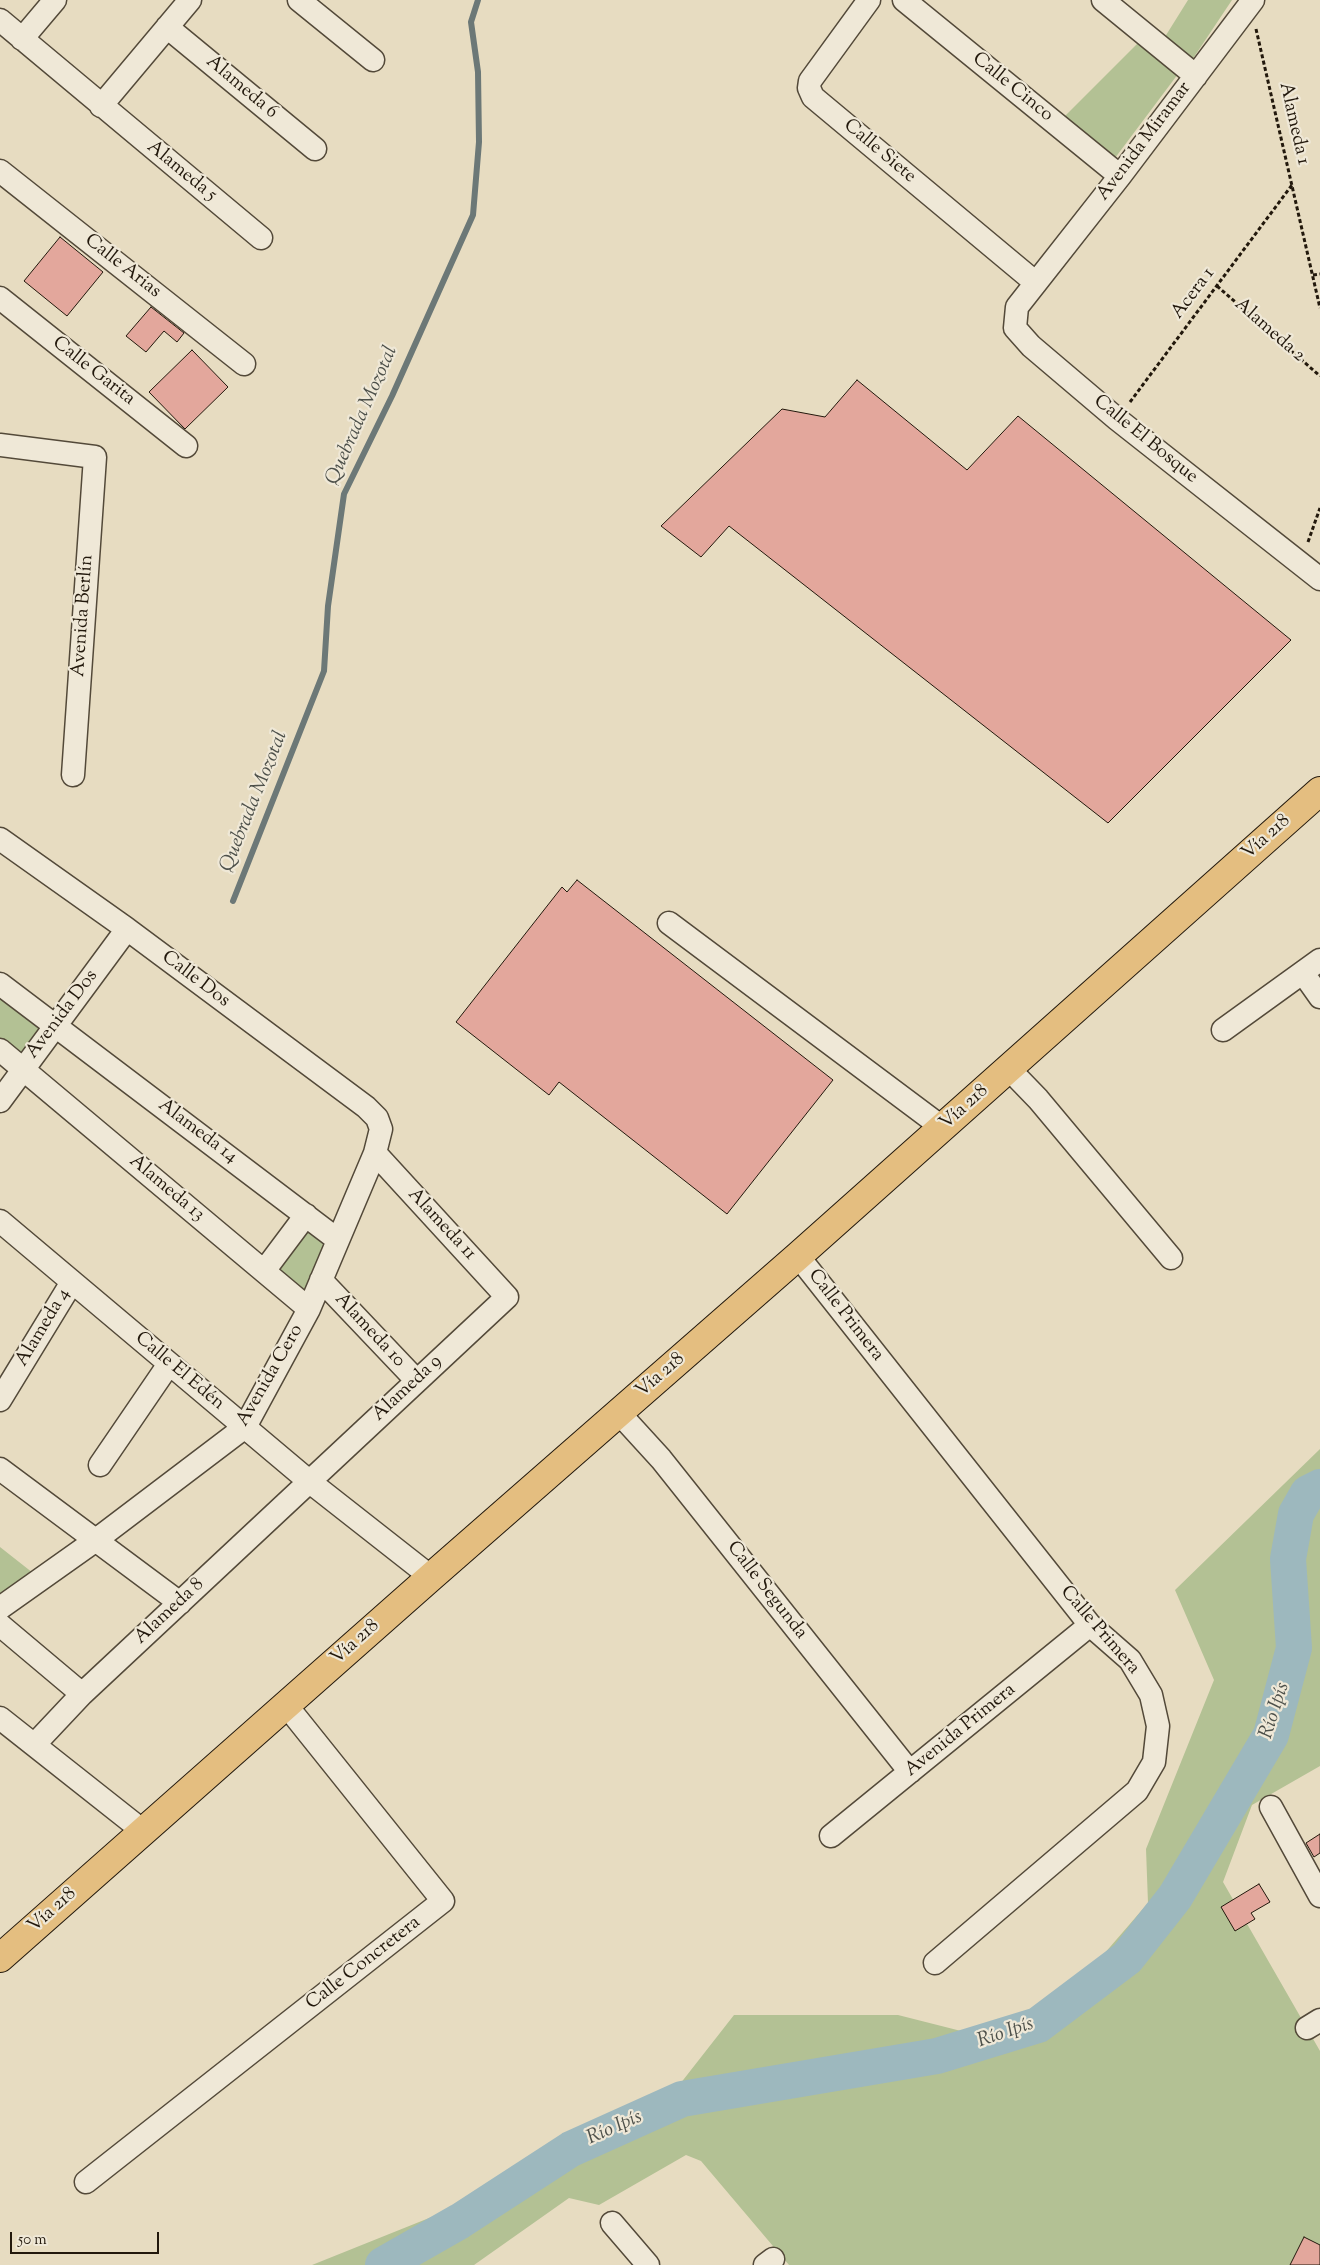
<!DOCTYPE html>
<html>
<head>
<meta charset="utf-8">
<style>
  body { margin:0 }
  #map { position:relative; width:1320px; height:2265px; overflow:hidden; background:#e7dcc1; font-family:"Sorts Mill Goudy",serif }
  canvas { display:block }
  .scale { position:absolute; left:10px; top:2232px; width:149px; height:22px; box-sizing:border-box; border:2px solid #22180c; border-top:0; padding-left:6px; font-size:15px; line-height:18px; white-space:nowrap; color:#22180c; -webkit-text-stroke:4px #efe8d7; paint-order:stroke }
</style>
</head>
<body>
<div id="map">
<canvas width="1320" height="2265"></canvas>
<div class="scale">50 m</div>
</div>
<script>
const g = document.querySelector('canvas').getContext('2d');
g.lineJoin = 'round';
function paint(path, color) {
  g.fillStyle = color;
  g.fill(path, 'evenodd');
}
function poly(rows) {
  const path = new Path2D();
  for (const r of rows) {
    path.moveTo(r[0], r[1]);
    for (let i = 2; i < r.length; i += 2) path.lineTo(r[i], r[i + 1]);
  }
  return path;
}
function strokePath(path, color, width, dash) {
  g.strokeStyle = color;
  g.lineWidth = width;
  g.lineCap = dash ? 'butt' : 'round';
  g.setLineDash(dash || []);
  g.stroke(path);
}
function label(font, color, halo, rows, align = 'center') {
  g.font = font + ' "Sorts Mill Goudy",serif';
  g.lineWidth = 4.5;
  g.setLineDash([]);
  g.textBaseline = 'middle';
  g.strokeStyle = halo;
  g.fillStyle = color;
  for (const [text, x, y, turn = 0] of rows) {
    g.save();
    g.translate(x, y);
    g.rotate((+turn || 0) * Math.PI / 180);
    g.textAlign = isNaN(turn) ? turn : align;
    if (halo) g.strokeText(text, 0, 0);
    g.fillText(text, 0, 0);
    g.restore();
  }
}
paint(poly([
  [1188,0,1232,0,1190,63,1163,40],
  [1140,41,1178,74,1115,158,1064,117],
  [0,991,46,1024,21,1059,0,1042],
  [306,1221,331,1240,305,1301,269,1271],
  [1320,1449,1320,1766,1252,1805,1223,1882,1320,2051,1320,2265,789,2265,701,2161,686,2155,599,2205,569,2198,474,2265,312,2265,449,2210,571,2134,680,2084,734,2015,898,2015,969,2033,1021,2021,1091,1969,1148,1903,1146,1849,1214,1680,1175,1590],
  [0,1547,33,1573,0,1596]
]), '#b3c194');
strokePath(poly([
  [233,901,324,671,328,606,344,494,392,396,473,215,479,142,478,72,471,22,478,0]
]), '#6c7877', 6);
strokePath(poly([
  [383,2265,460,2221,571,2149,682,2099,937,2056,1038,2025,1127,1958,1175,1897,1271,1735,1294,1648,1288,1559,1296,1514,1308,1493,1320,1487]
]), '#9db8be', 36);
const building = poly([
  [60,237,103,272,67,316,24,281,60,237],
  [151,307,184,333,177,342,164,331,146,352,126,336,151,307],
  [192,350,228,387,185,429,149,392,192,350],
  [857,380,967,470,1018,416,1291,640,1108,823,729,526,701,557,661,526,782,409,825,417,857,380],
  [577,880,833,1080,727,1214,559,1082,549,1095,456,1022,562,887,567,892,577,880],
  [1320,1834,1320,1853,1314,1857,1306,1843,1320,1834],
  [1259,1884,1270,1902,1251,1913,1255,1919,1235,1931,1221,1907,1259,1884],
  [1304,2237,1320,2245,1320,2265,1290,2265,1304,2237]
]);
paint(building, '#e3a79c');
strokePath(building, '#22180c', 1);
const minor = poly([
  [299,0,373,60],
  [869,0,810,81,809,88,813,97,1036,283],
  [904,0,1120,176],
  [1103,0,1196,76],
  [1253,0,1120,176,1017,307,1015,328,1031,346,1117,419,1320,579],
  [0,20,261,238],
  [167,27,315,149],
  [22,39,55,0],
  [101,106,190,0],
  [0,171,244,364],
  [0,298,186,446],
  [0,445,95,457,73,775],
  [0,839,127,929,366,1107,377,1118,381,1129,375,1153,309,1309,245,1427,96,1540,0,1608],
  [669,923,943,1128],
  [1303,973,1320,997],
  [0,984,338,1240],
  [1223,1030,1320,960],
  [0,1050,309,1309],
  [1009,1069,1038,1099,1171,1258],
  [0,1101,127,929],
  [0,1221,310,1482,431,1577],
  [798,1256,1090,1625,1130,1660,1151,1695,1158,1726,1154,1762,1137,1791,935,1963],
  [264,1271,306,1215],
  [321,1280,417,1381],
  [0,1400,72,1282],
  [619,1413,661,1459,910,1772],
  [100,1465,169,1364],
  [0,1469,180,1603],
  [0,1625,82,1694],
  [0,1718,143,1831],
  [34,1745,82,1694,507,1297,375,1153],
  [1271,1807,1320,1896],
  [831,1836,1090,1625],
  [1307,2028,1320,2020],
  [86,2182,443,1901,286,1705],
  [612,2223,648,2265],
  [765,2265,773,2259]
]);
const major = poly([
  [0,1958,431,1577,798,1256,1320,791]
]);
strokePath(minor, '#534939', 25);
strokePath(major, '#22180c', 30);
strokePath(poly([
  [1256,29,1320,308],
  [1313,275,1320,274],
  [1217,286,1320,376],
  [1130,402,1292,185],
  [1308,542,1320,508]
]), '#22180c', 3, [4, 2.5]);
strokePath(minor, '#efe8d7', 22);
strokePath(major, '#e4be80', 28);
label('19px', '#22180c', '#efe8d7', [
  ["Alameda 6",241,88,40],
  ["Calle Cinco",1012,88,39],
  ["Alameda 1",1293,124,77],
  ["Avenida Miramar",1145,142,-53],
  ["Calle Siete",879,152,40],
  ["Alameda 5",181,172,39],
  ["Calle Arias",122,267,38],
  ["Acera 1",1194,294,-53],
  ["Alameda 2",1269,331,41],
  ["Calle Garita",93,372,38],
  ["Calle El Bosque",1145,440,39],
  ["Avenida Berlín",84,616,-86],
  ["Vía 218",1267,838,-42],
  ["Calle Dos",195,980,37],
  ["Avenida Dos",63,1015,-53],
  ["Vía 218",965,1108,-42],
  ["Alameda 14",197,1132,37],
  ["Alameda 13",166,1189,40],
  ["Alameda 11",441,1225,47],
  ["Calle Primera",845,1316,52],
  ["Alameda 4",44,1328,-59],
  ["Alameda 10",369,1331,47],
  ["Calle El Edén",179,1372,40],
  ["Avenida Cero",271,1376,-60],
  ["Vía 218",661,1376,-41],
  ["Alameda 9",408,1389,-43],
  ["Calle Segunda",766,1591,52],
  ["Alameda 8",170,1612,-43],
  ["Calle Primera",1099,1631,49],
  ["Vía 218",356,1643,-42],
  ["Avenida Primera",961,1731,-39],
  ["Vía 218",53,1911,-42],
  ["Calle Concretera",364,1964,-38]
]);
label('italic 20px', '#4d504a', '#efe8d7', [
  ["Quebrada Mozotal",363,416,-66],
  ["Quebrada Mozotal",255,802,-68],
  ["Río Ipís",1276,1711,-72],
  ["Río Ipís",1006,2034,-19],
  ["Río Ipís",615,2129,-24]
]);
</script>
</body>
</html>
